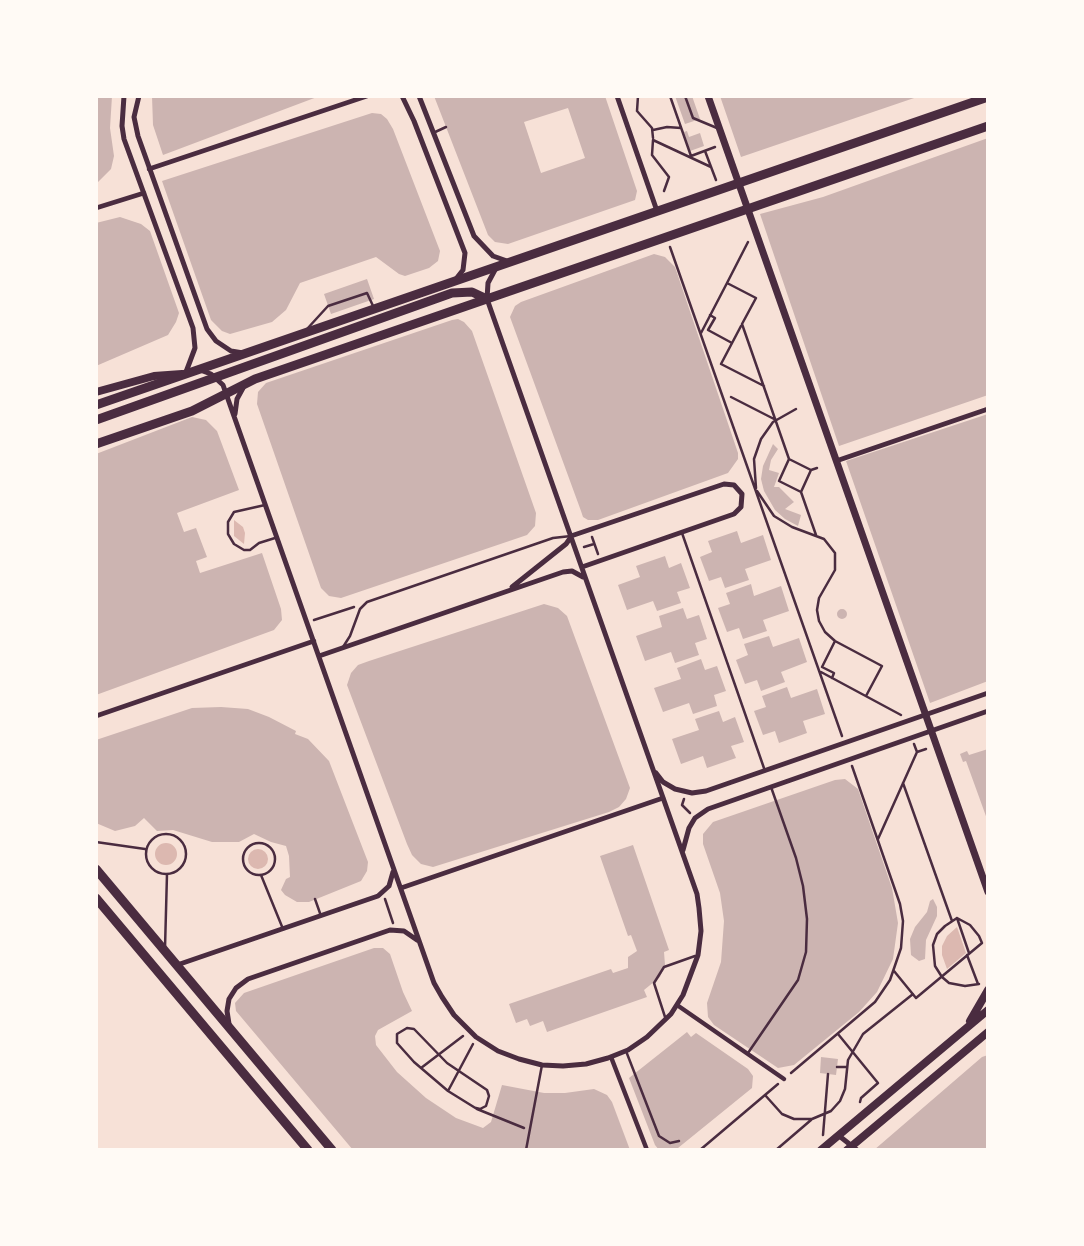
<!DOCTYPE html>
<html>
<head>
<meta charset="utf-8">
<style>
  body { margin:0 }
  #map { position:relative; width:1084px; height:1246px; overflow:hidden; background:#f7e1d7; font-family:Ubuntu,sans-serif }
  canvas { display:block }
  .frame { position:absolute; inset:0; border:98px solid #fffaf5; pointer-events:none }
</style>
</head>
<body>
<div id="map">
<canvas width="1084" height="1246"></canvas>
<div class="frame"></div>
</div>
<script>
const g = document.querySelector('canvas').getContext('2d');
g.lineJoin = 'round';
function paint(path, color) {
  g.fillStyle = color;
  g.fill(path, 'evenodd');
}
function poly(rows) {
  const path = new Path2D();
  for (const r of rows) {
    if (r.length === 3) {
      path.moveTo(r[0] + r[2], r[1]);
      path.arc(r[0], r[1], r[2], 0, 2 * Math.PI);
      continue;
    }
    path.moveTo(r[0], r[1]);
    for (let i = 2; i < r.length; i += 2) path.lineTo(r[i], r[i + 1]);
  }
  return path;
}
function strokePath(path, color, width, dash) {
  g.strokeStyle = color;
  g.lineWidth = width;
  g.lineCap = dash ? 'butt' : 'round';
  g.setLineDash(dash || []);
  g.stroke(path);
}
paint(poly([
  [234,520,243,527,245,533,244,544,234,536],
  [166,854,11],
  [258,859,10],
  [957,927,966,953,947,969,942,955,942,946,947,936]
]), '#dcb8b0');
paint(poly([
  [96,96,112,96,110,128,114,156,111,169,96,184],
  [152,96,317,96,317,97,163,155,153,125],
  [434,96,605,96,637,191,635,200,508,244,495,242,488,235],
  [568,108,585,158,541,173,524,122],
  [675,96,692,96,700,119,685,124],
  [720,96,917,96,917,97,741,157],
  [372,113,381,114,387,119,393,129,440,251,438,261,429,268,405,276,399,274,376,257,300,283,286,310,272,322,230,334,222,331,211,320,162,181],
  [687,131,689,137,700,133,704,146,690,151,684,132],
  [988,138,988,395,839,446,760,214,823,197],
  [120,217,141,224,150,231,179,313,176,322,168,335,96,366,96,223],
  [654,254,665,257,675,267,738,453,738,459,728,473,598,520,588,520,583,517,581,511,510,317,515,306,521,302],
  [367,279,374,299,331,314,324,294],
  [458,319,464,322,472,331,536,513,535,526,527,535,341,598,329,596,321,588,257,404,258,392,266,383,452,320],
  [988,414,988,681,930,703,846,461],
  [192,417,206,420,217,431,239,490,177,513,184,532,196,528,207,557,196,561,200,573,262,553,281,609,282,620,274,630,96,695,96,454],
  [773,444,778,449,771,460,769,470,779,473,774,487,779,487,794,502,785,509,801,515,798,526,785,519,775,510,764,491,761,479,763,466],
  [737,531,741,543,763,535,771,560,745,569,749,580,725,588,721,577,709,581,700,557,712,552,708,541],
  [665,556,669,568,681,563,690,588,677,592,681,603,657,611,653,601,627,610,618,585,640,577,636,566],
  [751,584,754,596,781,586,789,611,763,620,767,631,743,639,739,628,727,632,718,608,730,604,726,593],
  [544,604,558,608,567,616,630,788,626,799,619,807,609,812,433,867,421,864,412,855,407,844,347,685,351,673,358,665,369,661],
  [683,608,687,619,699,615,707,639,695,643,699,655,675,663,671,652,645,661,636,636,662,627,659,616],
  [842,614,5],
  [769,636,773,647,799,638,807,662,781,672,785,682,761,691,757,680,745,684,736,660,748,655,744,644],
  [701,659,705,670,717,666,726,691,714,695,717,706,693,714,689,703,663,712,654,688,681,679,677,668],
  [787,687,791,698,817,689,825,714,803,721,807,733,779,743,775,731,763,735,754,711,766,707,762,696],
  [221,707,248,709,269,717,296,731,295,734,308,739,329,761,368,862,367,871,361,881,309,902,297,902,285,895,281,890,286,879,290,877,289,856,286,846,271,842,254,834,239,842,212,842,173,830,157,831,144,818,135,826,115,831,96,823,96,740,192,708],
  [719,711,723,722,735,717,744,742,731,746,736,758,707,768,703,756,681,764,672,739,699,730,695,719],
  [988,749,988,819,987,819,966,761,963,762,960,754,967,751,969,755],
  [845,779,858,789,892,888,898,923,893,959,877,992,859,1012,794,1065,778,1068,714,1025,708,1017,707,1003,721,962,724,921,720,893,703,844,703,834,713,822,835,780],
  [633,845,669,950,664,952,665,965,660,977,644,990,647,997,547,1032,543,1021,530,1026,527,1019,516,1023,509,1004,611,969,613,973,628,968,628,957,637,951,631,935,628,936,600,856],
  [933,899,937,907,937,916,926,940,925,959,919,961,911,955,910,939,915,927,927,912,930,901],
  [374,948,383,948,390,954,403,992,412,1011,378,1030,375,1036,376,1045,397,1072,426,1098,456,1118,483,1128,491,1122,502,1085,544,1093,565,1093,594,1089,607,1095,612,1102,630,1150,353,1150,236,1011,235,1003,244,993],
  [687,1032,691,1037,696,1033,748,1069,753,1076,752,1088,678,1148,659,1150,655,1145,629,1078],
  [988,1055,988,1150,874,1150,982,1057],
  [821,1057,838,1059,836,1075,820,1073]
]), '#ccb4b1');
strokePath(poly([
  [638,96,637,111,652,128,653,138],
  [670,96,691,156,715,147],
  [653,130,667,127,681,128],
  [705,151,716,180],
  [664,191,669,177,652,155,653,140,711,167],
  [670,247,842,736],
  [727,283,748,242],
  [710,315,715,318,708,330,732,343],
  [741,326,721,364,764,386],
  [701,333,727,283,756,298,742,324,789,459],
  [731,397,776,420],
  [811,470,789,459,779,481,801,492,811,470,817,468],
  [756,488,754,459,761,439,773,422,796,409],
  [757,491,774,516,792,527,824,539,835,553,835,570,819,598,817,610,819,621,825,632,835,641,882,666,866,696],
  [801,492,816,535],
  [592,537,598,554],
  [584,547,594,544],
  [314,620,354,607],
  [821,672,901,715],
  [832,678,834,673,822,667,835,641],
  [914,744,917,752,926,749],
  [903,783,952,921],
  [684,799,682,805,690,813],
  [878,839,917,752],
  [385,899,393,923],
  [957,918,945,926,937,934,933,945,935,966,942,977,949,983,965,986,979,984],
  [957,918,969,953],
  [967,955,978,984],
  [894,971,916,998,982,943,979,936,970,925,957,918],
  [838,1034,878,1083,861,1098,860,1102],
  [837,1067,847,1067],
  [421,1068,463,1036],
  [791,1073,875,1002,890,980,901,948,903,921,900,904,852,766],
  [448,1091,473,1044],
  [765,1095,782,1114,794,1119,812,1119,831,1111,840,1101,845,1089,848,1060,863,1034,913,994],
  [476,1108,480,1109,486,1106,489,1096,487,1090,447,1063,414,1029,407,1028,397,1034,397,1043,414,1062,448,1091,477,1109,524,1128],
  [823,1135,828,1074],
  [700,1150,778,1084],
  [776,1150,811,1120]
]), '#4a2c40', 2.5);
strokePath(poly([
  [685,96,693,118,717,128],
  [433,133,446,127],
  [307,329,328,306,367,293,374,308],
  [265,505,234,512,228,522,228,534,234,544,244,550,250,550,259,543,275,538],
  [682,533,765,771],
  [343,647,350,636,360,609,367,602,553,538,571,536],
  [166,854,20],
  [96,842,145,849],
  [259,859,16],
  [261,875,283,929],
  [315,899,321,916],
  [165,948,167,874],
  [666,1020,654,983,664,967,695,956],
  [626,1051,659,1136,670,1143,679,1141],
  [748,1053,798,980,806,952,807,919,803,886,796,858,771,787],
  [526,1150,542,1065]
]), '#4a2c40', 2.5);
strokePath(poly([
  [149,169,367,96],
  [96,208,144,193],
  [96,716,314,641],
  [401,888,663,798],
  [677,1005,784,1079],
  [611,1057,647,1150]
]), '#4a2c40', 4.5);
strokePath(poly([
  [124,96,122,126,124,139,193,328,195,348,186,372],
  [139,96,134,117,138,136,207,329,216,341,231,351,243,353],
  [402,96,414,121,465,253,463,270,456,279],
  [419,96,474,236,493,256,507,261],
  [617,96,657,211],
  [200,370,211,374,223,385,434,983,442,997,454,1015,476,1037,498,1051,519,1059,542,1065,563,1066,586,1064,608,1058,628,1050,647,1037,671,1014,683,995,698,955,701,931,699,908,697,894,487,299,488,283,496,268],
  [235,414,237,399,243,388],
  [836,461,988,409],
  [571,536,724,484,734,485,742,494,741,507,734,514,582,567],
  [512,587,566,544,571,537],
  [319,656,563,572,572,571,583,577],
  [656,773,663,782,675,789,692,793,706,791,988,693],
  [683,850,689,828,695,818,708,809,988,711],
  [177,965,378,896,389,886,393,872],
  [229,1024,227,1011,229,999,236,988,248,979,390,930,404,931,417,940],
  [838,1135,857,1150]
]), '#4a2c40', 5);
strokePath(poly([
  [708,96,988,892]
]), '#4a2c40', 7);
strokePath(poly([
  [96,392,154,376,182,374],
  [970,1021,988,990],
  [821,1150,988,1010],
  [847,1150,988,1032]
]), '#4a2c40', 8);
strokePath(poly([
  [96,405,988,97],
  [96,420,452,293,472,292,487,299],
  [96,444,192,411,255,379,988,126],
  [96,869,332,1150],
  [96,898,308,1150]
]), '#4a2c40', 9);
</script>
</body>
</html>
